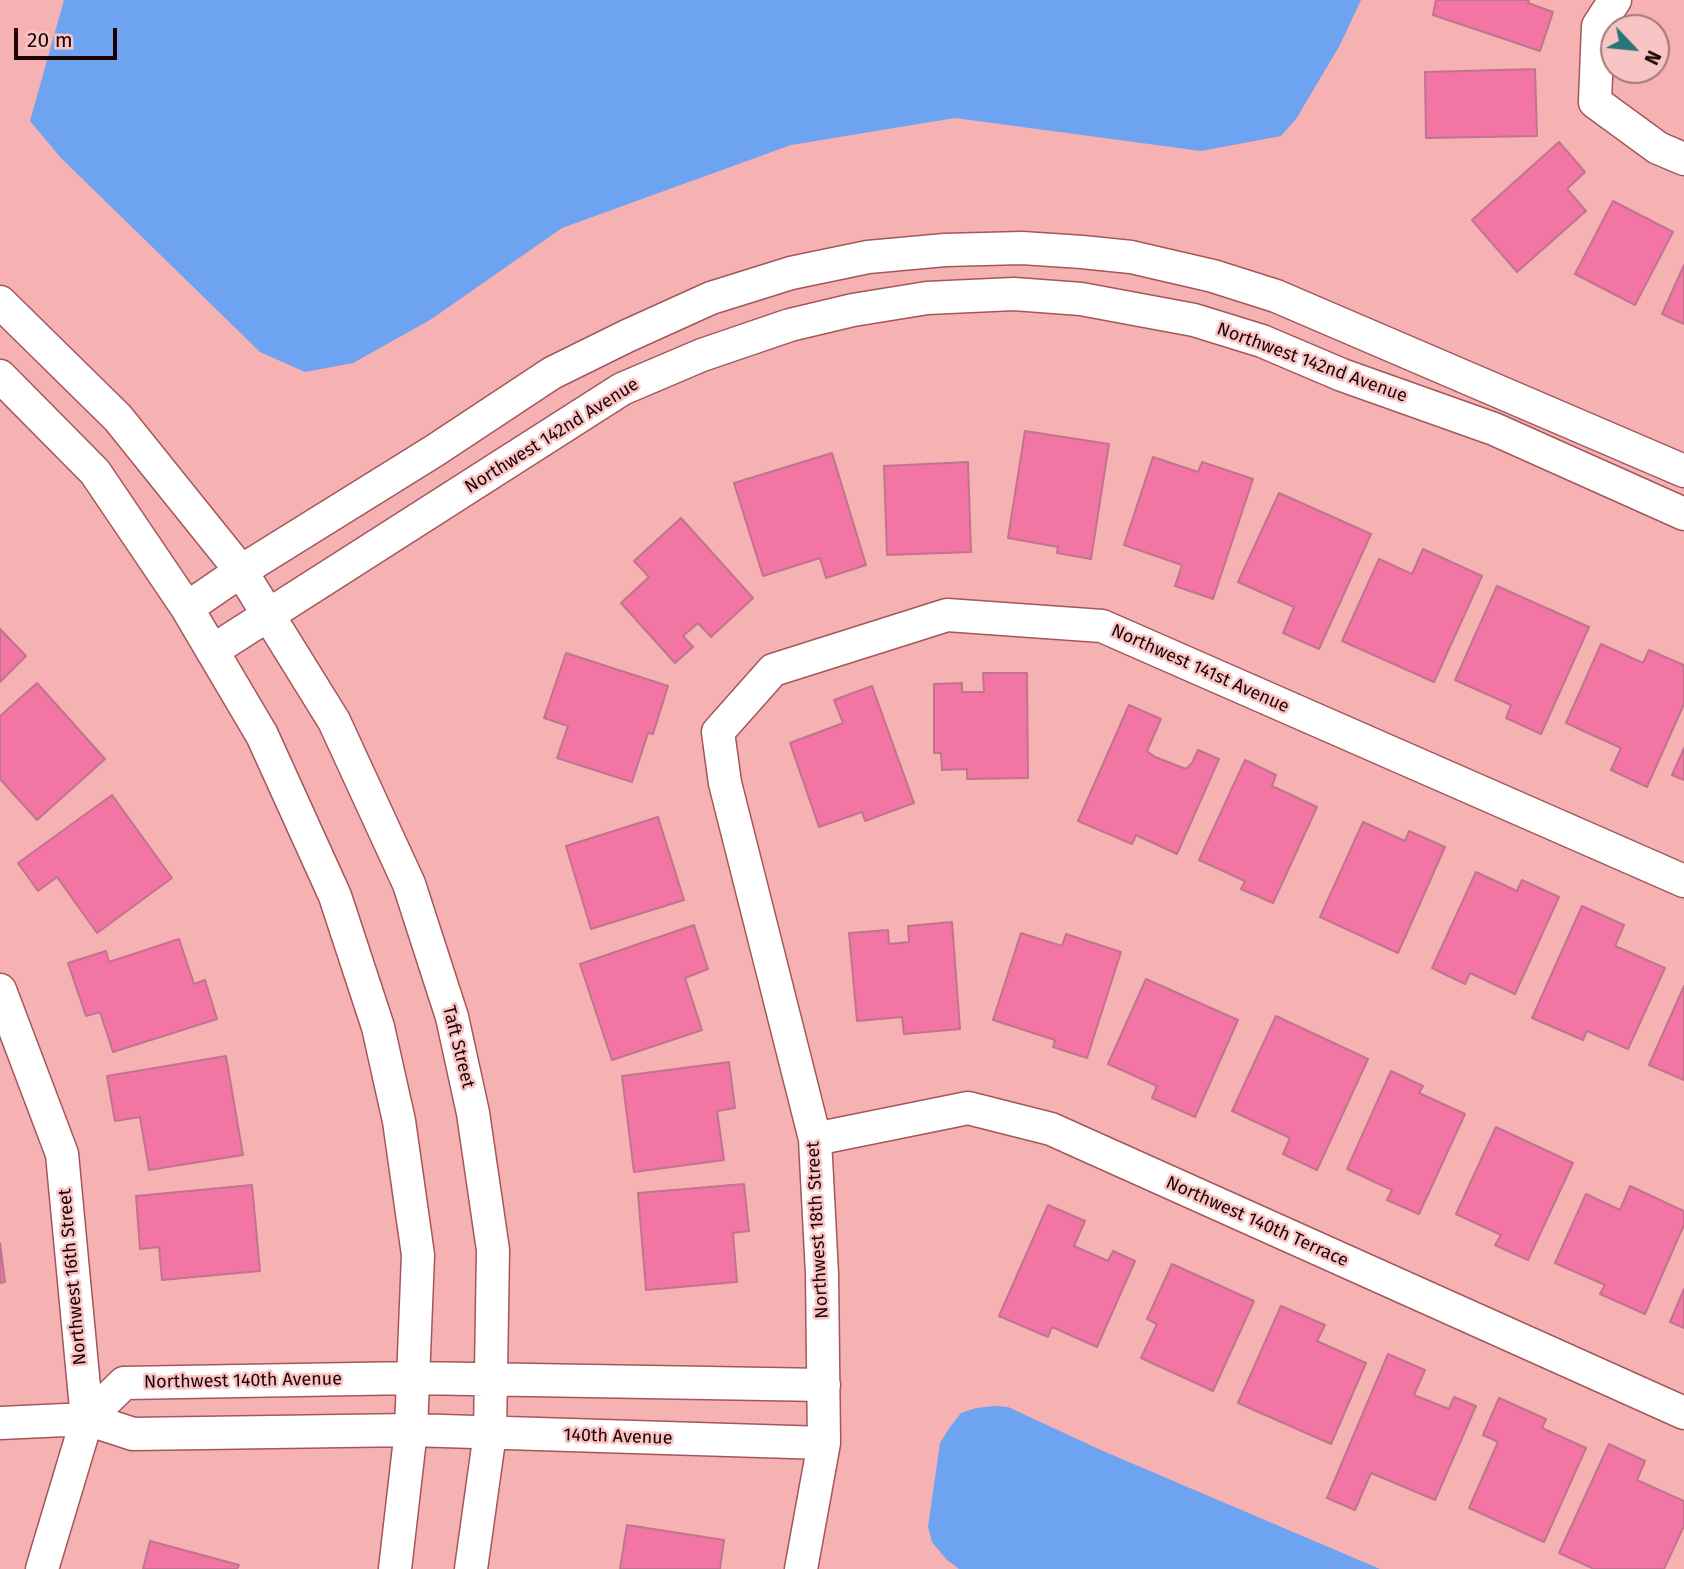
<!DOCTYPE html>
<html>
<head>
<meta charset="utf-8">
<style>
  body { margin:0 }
  #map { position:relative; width:1684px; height:1569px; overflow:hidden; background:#f6b1b2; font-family:"Fira Sans",sans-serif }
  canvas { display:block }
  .north { position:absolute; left:1600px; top:14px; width:70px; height:70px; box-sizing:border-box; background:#f9c4c4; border:2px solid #a17778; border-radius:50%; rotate:116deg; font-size:19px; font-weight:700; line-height:28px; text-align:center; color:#1e0305 }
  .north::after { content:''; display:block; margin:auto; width:24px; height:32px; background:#297476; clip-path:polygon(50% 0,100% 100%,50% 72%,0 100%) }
  .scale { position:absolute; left:14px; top:28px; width:103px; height:32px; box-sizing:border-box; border:4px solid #1e0305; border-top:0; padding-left:9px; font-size:21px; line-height:24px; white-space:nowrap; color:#1e0305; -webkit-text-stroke:5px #f9c4c4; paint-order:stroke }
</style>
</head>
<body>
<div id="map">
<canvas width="1684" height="1569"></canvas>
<div class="north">N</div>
<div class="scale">20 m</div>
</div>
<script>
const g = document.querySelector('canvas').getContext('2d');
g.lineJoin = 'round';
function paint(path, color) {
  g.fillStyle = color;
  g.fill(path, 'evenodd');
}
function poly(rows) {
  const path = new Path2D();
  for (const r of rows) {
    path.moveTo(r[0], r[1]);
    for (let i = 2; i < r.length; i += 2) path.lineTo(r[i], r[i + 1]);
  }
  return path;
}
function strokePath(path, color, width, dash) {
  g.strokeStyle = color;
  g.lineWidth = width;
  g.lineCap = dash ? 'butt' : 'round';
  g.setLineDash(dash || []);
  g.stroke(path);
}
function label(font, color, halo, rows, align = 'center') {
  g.font = font + ' "Fira Sans",sans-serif';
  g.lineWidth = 5;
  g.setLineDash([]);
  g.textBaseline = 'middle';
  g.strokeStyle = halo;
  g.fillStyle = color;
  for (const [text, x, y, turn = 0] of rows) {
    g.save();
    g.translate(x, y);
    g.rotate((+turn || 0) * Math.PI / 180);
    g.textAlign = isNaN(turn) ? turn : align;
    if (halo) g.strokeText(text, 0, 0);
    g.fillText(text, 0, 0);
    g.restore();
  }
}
paint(poly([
  [64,0,1361,0,1340,45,1296,119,1281,136,1201,151,955,118,791,145,562,228,430,320,353,363,305,372,260,352,61,158,30,121],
  [995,1406,1008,1407,1103,1451,1380,1569,959,1569,946,1559,932,1542,928,1527,940,1443,950,1427,961,1413,976,1408]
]), '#6ea3f1');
const building = poly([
  [1436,0,1529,0,1528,3,1553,12,1540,51,1433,15,1436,0],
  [1535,69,1537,136,1426,138,1425,72,1535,69],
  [1559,142,1585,172,1567,189,1586,211,1517,272,1472,220,1559,142],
  [1613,201,1673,232,1635,305,1575,274,1613,201],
  [1684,265,1684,324,1662,314,1684,265],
  [1025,431,1109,444,1091,559,1057,553,1058,547,1008,538,1025,431],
  [832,453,866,565,826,578,820,558,763,576,734,483,832,453],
  [1153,457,1198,472,1202,462,1253,479,1213,599,1175,586,1182,565,1124,545,1153,457],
  [968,462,971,552,887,555,884,466,968,462],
  [1279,493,1371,534,1319,649,1283,633,1294,607,1238,582,1279,493],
  [681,518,753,598,711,637,698,623,683,636,693,647,675,663,621,603,649,577,634,561,681,518],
  [1423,549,1482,576,1434,682,1342,641,1379,559,1412,574,1423,549],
  [1497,586,1589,627,1541,734,1506,718,1511,705,1455,680,1497,586],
  [0,629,26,656,0,682,0,629],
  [1601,644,1643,663,1649,650,1684,665,1684,704,1647,787,1611,770,1621,748,1566,723,1601,644],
  [566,653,668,686,653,734,648,733,632,782,557,758,568,726,544,718,566,653],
  [983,673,1027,673,1028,778,967,779,967,769,942,770,941,753,934,753,934,684,962,683,962,692,984,692,983,673],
  [37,683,105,759,37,820,0,779,0,716,37,683],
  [872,686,914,803,865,821,862,812,819,827,790,743,843,723,834,700,872,686],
  [1129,705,1161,719,1147,751,1155,757,1186,769,1192,763,1198,750,1219,759,1177,854,1136,835,1132,844,1078,821,1129,705],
  [1684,748,1684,780,1672,775,1684,748],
  [1245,760,1276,775,1272,786,1317,807,1273,903,1241,889,1245,881,1199,860,1245,760],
  [112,795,172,878,97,933,57,877,38,891,18,863,112,795],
  [658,817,684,900,591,929,566,846,658,817],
  [1363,822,1405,841,1409,831,1445,847,1398,953,1320,917,1363,822],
  [1476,872,1517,891,1522,880,1559,897,1515,994,1470,973,1465,984,1432,968,1476,872],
  [1582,906,1624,925,1615,946,1665,968,1628,1049,1587,1031,1583,1040,1532,1018,1582,906],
  [952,922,960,1029,904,1034,902,1017,857,1021,849,933,888,930,889,944,909,942,908,926,952,922],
  [694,925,708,969,685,978,702,1030,612,1060,580,964,694,925],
  [1021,933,1062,946,1066,934,1121,952,1087,1058,1053,1047,1055,1040,993,1020,1021,933],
  [179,939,194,984,205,980,217,1019,113,1052,100,1012,86,1016,68,963,106,951,109,962,179,939],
  [1146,979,1238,1020,1195,1117,1152,1098,1157,1086,1108,1064,1146,979],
  [1684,986,1684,1080,1649,1065,1684,986],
  [1276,1016,1368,1059,1317,1170,1283,1154,1290,1138,1232,1111,1276,1016],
  [226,1056,243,1155,149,1170,140,1117,115,1121,107,1076,226,1056],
  [729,1062,735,1108,717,1111,724,1160,634,1172,622,1076,729,1062],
  [1391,1071,1423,1086,1419,1093,1465,1114,1419,1214,1387,1200,1392,1190,1347,1169,1391,1071],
  [1496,1127,1573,1163,1528,1260,1495,1245,1501,1235,1456,1214,1496,1127],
  [744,1184,749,1231,733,1233,737,1282,646,1290,638,1193,744,1184],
  [252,1185,260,1271,162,1280,159,1247,140,1249,136,1196,252,1185],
  [1630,1186,1684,1211,1684,1225,1645,1314,1600,1294,1605,1285,1555,1263,1586,1194,1620,1210,1630,1186],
  [1048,1205,1085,1221,1074,1246,1108,1261,1113,1251,1135,1261,1097,1347,1052,1327,1048,1337,999,1316,1048,1205],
  [0,1243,5,1282,0,1283,0,1243],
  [1172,1264,1254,1301,1213,1391,1141,1358,1157,1324,1147,1319,1172,1264],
  [1684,1289,1684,1328,1670,1322,1684,1289],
  [1281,1306,1325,1325,1317,1341,1366,1363,1331,1444,1238,1403,1281,1306],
  [1388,1354,1425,1370,1414,1395,1449,1409,1454,1397,1476,1406,1435,1500,1371,1473,1355,1510,1327,1498,1388,1354],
  [1499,1398,1546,1419,1542,1428,1586,1448,1544,1542,1469,1508,1498,1442,1483,1435,1499,1398],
  [1609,1444,1645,1461,1637,1480,1684,1501,1684,1526,1664,1569,1594,1569,1559,1553,1609,1444],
  [627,1525,724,1540,720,1569,620,1569,627,1525],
  [150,1541,239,1565,237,1569,143,1569,150,1541]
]);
paint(building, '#f275a4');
strokePath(building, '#c0748e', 2);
const street = poly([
  [1615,0,1598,26,1595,102,1658,148,1684,159],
  [0,302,118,418,241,571,334,721,409,884,452,1017,473,1113,493,1250,490,1433,471,1569],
  [0,376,95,472,187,608,262,735,335,896,378,1027,399,1121,418,1255,411,1430,395,1569],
  [187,608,241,571,434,451,552,373,627,336,711,298,791,273,868,257,945,250,1022,248,1082,252,1131,257,1213,276,1276,296,1684,471],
  [212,651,622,389,702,355,790,325,853,310,927,298,1014,294,1081,299,1194,320,1262,341,1342,375,1494,429,1684,514],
  [0,990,62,1154,87,1419,42,1569],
  [815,1139,968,1108,1051,1129,1684,1413],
  [87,1419,124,1383,413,1378,824,1385],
  [0,1423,87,1419,133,1434,411,1430,824,1443],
  [801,1569,824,1443,822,1274,815,1139,725,783,718,732,773,670,947,615,1102,626,1684,881]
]);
strokePath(street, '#a3575a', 35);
strokePath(street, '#fff', 32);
label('18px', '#1e0305', '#f9c4c4', [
  ["Northwest 142nd Avenue",1312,363,20],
  ["Northwest 142nd Avenue",552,436,-32],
  ["Northwest 141st Avenue",1200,669,24],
  ["Taft Street",458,1047,76],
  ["Northwest 140th Terrace",1257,1222,24],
  ["Northwest 18th Street",818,1230,-93],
  ["Northwest 16th Street",73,1277,-95],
  ["Northwest 140th Avenue",243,1381,-1],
  ["140th Avenue",618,1437,2]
]);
</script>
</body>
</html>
